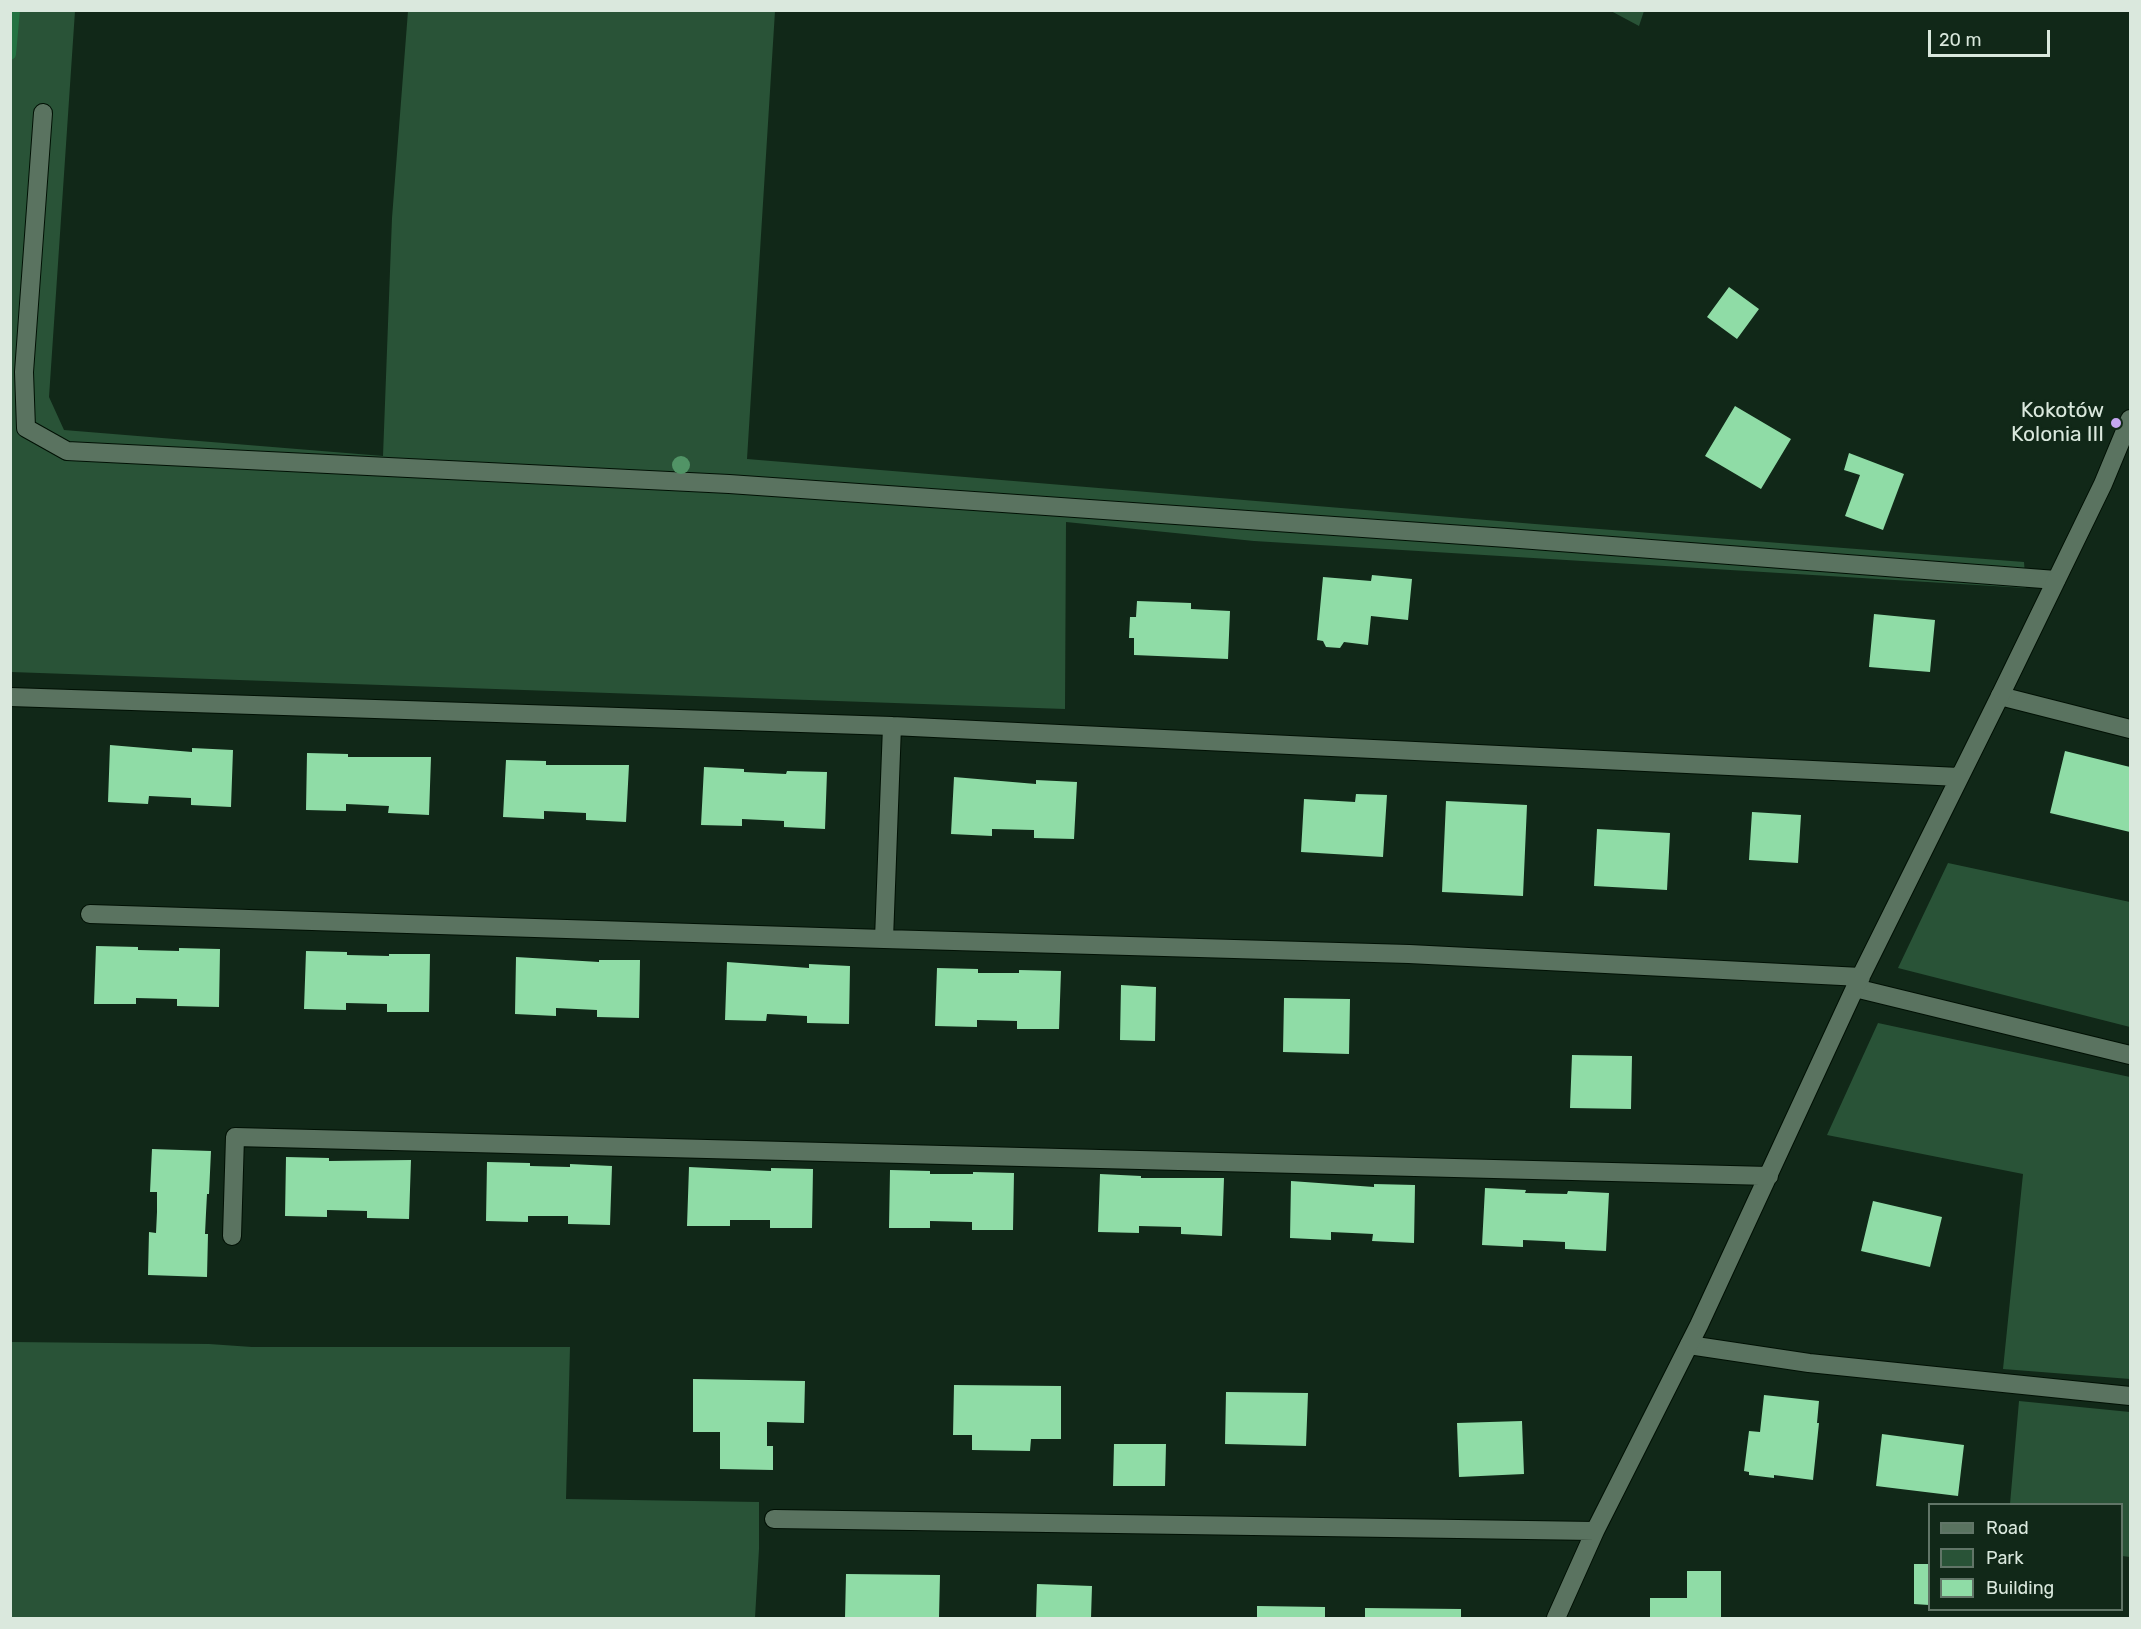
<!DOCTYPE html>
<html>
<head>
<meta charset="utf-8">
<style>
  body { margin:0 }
  #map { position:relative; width:2141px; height:1629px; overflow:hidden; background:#112818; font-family:Rubik,sans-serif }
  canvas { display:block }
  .frame { position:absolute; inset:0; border:12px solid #dae8dd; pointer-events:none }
  .legend { position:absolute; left:1928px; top:1503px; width:195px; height:108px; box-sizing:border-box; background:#112818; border:2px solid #617567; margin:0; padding:8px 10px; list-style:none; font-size:18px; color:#dae8dd }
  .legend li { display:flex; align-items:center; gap:12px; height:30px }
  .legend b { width:30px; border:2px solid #617567 }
  .scale { position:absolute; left:1928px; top:30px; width:122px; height:27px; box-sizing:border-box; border:3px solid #dae8dd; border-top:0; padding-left:8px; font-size:18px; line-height:21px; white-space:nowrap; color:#dae8dd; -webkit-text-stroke:4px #112818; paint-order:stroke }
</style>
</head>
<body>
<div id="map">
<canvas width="2141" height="1629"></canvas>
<div class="frame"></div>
<ul class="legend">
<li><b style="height:8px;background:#5a7360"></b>Road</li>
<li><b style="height:16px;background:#295337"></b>Park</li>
<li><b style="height:16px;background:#8fdca6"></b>Building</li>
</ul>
<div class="scale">20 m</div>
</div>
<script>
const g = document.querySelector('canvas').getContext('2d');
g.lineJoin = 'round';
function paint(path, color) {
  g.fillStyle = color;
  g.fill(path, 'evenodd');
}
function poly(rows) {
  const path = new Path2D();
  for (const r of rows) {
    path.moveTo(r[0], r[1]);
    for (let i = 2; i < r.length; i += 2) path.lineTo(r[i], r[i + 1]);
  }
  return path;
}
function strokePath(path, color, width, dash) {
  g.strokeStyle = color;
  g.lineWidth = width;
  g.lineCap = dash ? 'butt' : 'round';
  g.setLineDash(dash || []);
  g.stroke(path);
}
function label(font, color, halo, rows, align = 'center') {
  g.font = font + ' Rubik,sans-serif';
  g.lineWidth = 6;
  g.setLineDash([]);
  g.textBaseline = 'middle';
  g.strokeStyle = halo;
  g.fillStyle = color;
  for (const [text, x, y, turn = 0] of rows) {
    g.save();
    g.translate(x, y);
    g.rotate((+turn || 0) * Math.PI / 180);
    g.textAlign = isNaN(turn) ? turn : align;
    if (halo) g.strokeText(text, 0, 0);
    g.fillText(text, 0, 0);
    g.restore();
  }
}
paint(poly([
  [11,10,75,11,49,397,64,430,383,456,392,218,408,11,775,11,747,459,1535,524,2024,562,2026,588,1254,541,1066,522,1065,709,11,672],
  [1611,11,1644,10,1644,11,1639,26],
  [1948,863,2130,902,2130,1027,1898,968],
  [1878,1023,2130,1077,2130,1379,2003,1369,2023,1174,1827,1135],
  [11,1342,209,1344,252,1347,570,1347,566,1499,759,1502,759,1549,755,1618,11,1618],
  [2019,1401,2130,1412,2130,1557,2122,1556,2122,1504,2010,1504]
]), '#295337');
strokePath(poly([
  [10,54,14,10]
]), '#247242', 12);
paint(poly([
  [1729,287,1759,309,1737,339,1707,317],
  [1735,406,1791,439,1761,489,1705,456],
  [1849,453,1904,474,1883,530,1845,516,1860,475,1844,470],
  [1372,575,1412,579,1408,620,1371,616,1368,645,1344,642,1340,648,1326,647,1323,641,1317,640,1323,577,1371,581],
  [1137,601,1191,603,1191,609,1230,611,1228,659,1134,655,1134,638,1129,638,1130,617,1136,617],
  [1874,614,1935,620,1930,672,1869,667],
  [110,745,192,752,192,748,233,750,231,807,191,805,191,798,149,796,148,804,108,802],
  [2065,751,2130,767,2130,832,2050,813],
  [307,753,348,754,348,757,431,757,429,815,388,813,389,806,346,804,346,811,306,810],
  [506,760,546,761,546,765,629,765,626,822,586,820,586,813,544,811,544,819,503,817],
  [704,767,744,769,744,772,786,774,787,771,827,772,825,829,784,827,784,821,742,819,742,826,701,825],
  [954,777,1036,784,1036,780,1077,782,1074,839,1034,838,1034,830,992,829,992,836,951,834],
  [1356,794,1387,795,1383,857,1301,852,1304,799,1355,802],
  [1446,801,1527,805,1523,896,1442,892],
  [1752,812,1801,815,1798,863,1749,860],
  [1597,829,1670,833,1667,890,1594,886],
  [96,946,138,947,138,950,179,951,179,948,220,949,219,1007,177,1006,177,999,136,998,136,1004,94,1004],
  [306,951,347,952,347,955,389,956,389,954,430,954,429,1012,387,1012,387,1004,346,1003,346,1010,304,1009],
  [516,957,599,962,599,960,640,960,639,1018,597,1017,597,1010,556,1008,556,1016,515,1014],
  [727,962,809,968,809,964,850,966,849,1024,807,1023,807,1016,767,1014,766,1021,725,1020],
  [937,968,978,969,978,973,1019,973,1019,970,1061,971,1059,1029,1017,1029,1017,1021,977,1020,977,1027,935,1026],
  [1121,985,1156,987,1155,1041,1120,1040],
  [1284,998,1350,999,1349,1054,1283,1052],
  [1572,1055,1632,1056,1631,1109,1570,1108],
  [152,1149,211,1151,209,1194,207,1194,206,1213,205,1234,208,1234,207,1277,148,1275,149,1232,156,1233,157,1212,157,1192,150,1192],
  [286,1157,329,1158,329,1161,411,1160,409,1219,367,1218,367,1211,327,1210,327,1217,285,1216],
  [487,1162,530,1163,530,1166,570,1167,570,1164,612,1166,610,1225,568,1224,568,1216,528,1216,528,1222,486,1221],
  [689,1167,771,1171,771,1168,813,1169,812,1228,770,1228,770,1220,730,1220,730,1226,687,1226],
  [890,1170,930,1171,930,1174,973,1174,973,1172,1014,1173,1013,1230,972,1230,972,1222,930,1221,930,1228,889,1228],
  [1100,1174,1141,1176,1141,1178,1224,1178,1222,1236,1181,1234,1181,1227,1139,1226,1139,1233,1098,1232],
  [1291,1181,1374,1187,1374,1184,1415,1185,1414,1243,1372,1241,1373,1234,1331,1232,1331,1240,1290,1238],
  [1485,1188,1526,1190,1525,1193,1567,1194,1568,1191,1609,1193,1606,1251,1565,1249,1565,1242,1545,1241,1523,1240,1523,1247,1482,1245],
  [1873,1201,1942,1217,1930,1267,1861,1251],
  [693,1379,805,1381,804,1423,767,1422,767,1446,773,1446,773,1470,720,1469,720,1432,693,1432],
  [954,1385,1061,1386,1061,1439,1031,1439,1030,1451,972,1450,972,1435,953,1435],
  [1226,1392,1308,1393,1306,1446,1225,1444],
  [1764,1395,1819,1401,1817,1423,1819,1423,1813,1480,1774,1475,1774,1478,1749,1475,1749,1472,1744,1471,1749,1431,1760,1432],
  [1522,1421,1524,1474,1459,1477,1457,1423],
  [1882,1434,1964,1445,1958,1496,1876,1486],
  [1114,1444,1166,1444,1165,1486,1113,1486],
  [1914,1564,1929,1564,1929,1605,1914,1604],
  [1687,1571,1721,1571,1721,1618,1650,1618,1650,1598,1687,1598],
  [846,1574,940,1575,939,1618,845,1618],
  [1037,1584,1092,1586,1091,1618,1036,1618],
  [1257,1606,1325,1607,1325,1618,1257,1618],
  [1365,1608,1461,1609,1461,1618,1365,1618]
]), '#8fdca6');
const service = poly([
  [43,113,24,372,26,428,67,451,729,484,1507,538,2056,580],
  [2000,696,2130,729],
  [1855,988,2130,1055],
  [1689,1345,1809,1363,2130,1396]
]);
const minor = poly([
  [10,697,892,726,1959,777],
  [90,914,884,939,892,726],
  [884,939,1409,954,1861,977],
  [232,1236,235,1137,1769,1176],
  [774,1519,1595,1531],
  [1556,1618,1595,1531,1699,1325,1855,988,2000,696,2103,484,2130,419]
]);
strokePath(service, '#001004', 20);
strokePath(minor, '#001004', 20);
strokePath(service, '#5a7360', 18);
strokePath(minor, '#5a7360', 18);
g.fillStyle = '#519466';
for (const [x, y] of [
  [681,465]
]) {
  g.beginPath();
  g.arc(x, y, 9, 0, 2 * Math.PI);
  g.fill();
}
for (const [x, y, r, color] of [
  [2116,423,6,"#c5a7f1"]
]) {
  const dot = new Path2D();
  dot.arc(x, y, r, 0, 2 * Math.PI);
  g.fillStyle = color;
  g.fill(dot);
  strokePath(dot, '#112818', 2);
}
label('21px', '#dae8dd', '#112818', [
  ["Kokotów",2104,411],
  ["Kolonia III",2104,435]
], 'right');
</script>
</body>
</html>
